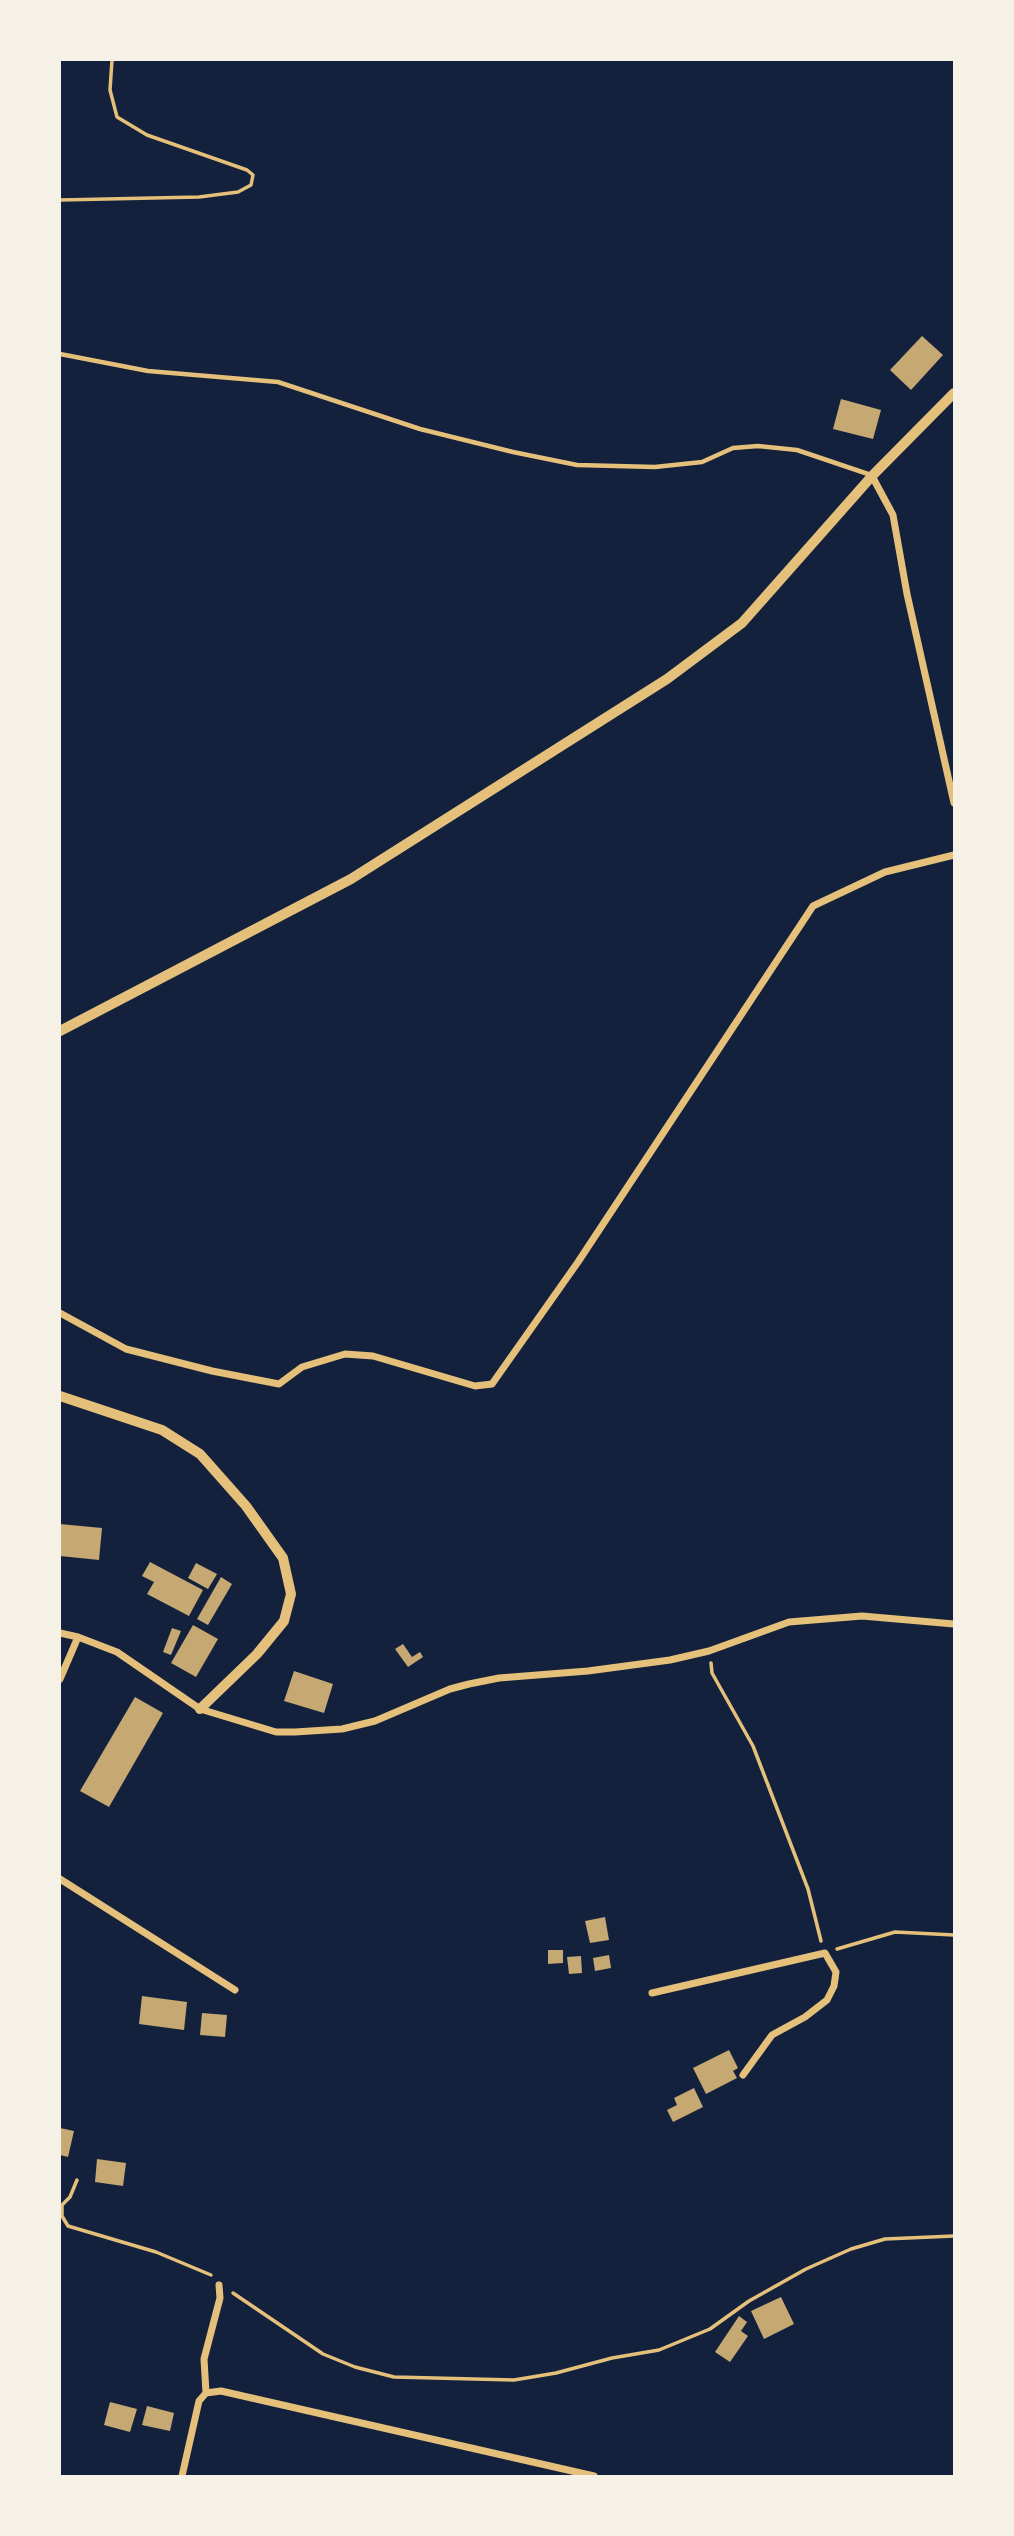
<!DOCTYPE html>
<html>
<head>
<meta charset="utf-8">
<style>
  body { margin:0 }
  #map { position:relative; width:1014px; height:2536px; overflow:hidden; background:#14213d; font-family:Signika,sans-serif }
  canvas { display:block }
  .frame { position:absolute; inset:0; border:61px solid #f6f1e7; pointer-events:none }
</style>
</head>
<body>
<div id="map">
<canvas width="1014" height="2536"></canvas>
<div class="frame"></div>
</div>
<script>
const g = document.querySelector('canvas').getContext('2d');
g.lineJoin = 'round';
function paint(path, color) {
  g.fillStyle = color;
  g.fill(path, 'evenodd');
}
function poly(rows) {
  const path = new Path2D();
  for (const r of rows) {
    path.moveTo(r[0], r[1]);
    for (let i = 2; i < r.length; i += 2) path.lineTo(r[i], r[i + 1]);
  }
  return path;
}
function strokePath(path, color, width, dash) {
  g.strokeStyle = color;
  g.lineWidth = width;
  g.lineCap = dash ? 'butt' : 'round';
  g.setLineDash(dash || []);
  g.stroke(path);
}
paint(poly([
  [922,336,943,355,911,390,890,370],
  [841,399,881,410,873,439,833,429],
  [60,1524,102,1528,99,1560,60,1556],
  [150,1562,203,1590,189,1616,147,1594,154,1582,142,1576],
  [196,1563,217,1574,208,1589,188,1578],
  [221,1577,232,1584,208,1625,197,1619],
  [193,1625,218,1639,196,1677,171,1663],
  [172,1628,181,1631,171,1655,163,1652],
  [403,1644,412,1657,420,1652,423,1657,408,1667,395,1649],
  [294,1671,333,1684,324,1713,284,1701],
  [135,1697,163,1713,109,1807,80,1791],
  [605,1917,609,1940,590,1943,585,1921],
  [548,1950,563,1950,563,1963,548,1964],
  [609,1955,611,1968,595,1971,593,1958],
  [581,1956,582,1973,569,1974,567,1957],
  [142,1996,187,2002,184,2030,139,2024],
  [202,2013,227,2015,225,2037,200,2035],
  [729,2050,738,2068,733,2071,737,2078,706,2094,693,2068],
  [694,2088,703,2107,673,2122,667,2110,677,2105,674,2098],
  [60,2128,74,2131,68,2157,60,2155],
  [97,2159,126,2163,123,2186,95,2182],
  [781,2297,794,2324,764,2339,751,2311],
  [739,2316,747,2322,741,2331,748,2336,730,2362,715,2352],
  [110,2402,137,2409,130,2432,104,2425],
  [147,2406,174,2413,170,2431,142,2425]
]), '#c6a872');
strokePath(poly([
  [60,200,199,197,238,192,251,185,253,175,247,170,147,135,117,117,110,90,112,60],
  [711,1663,712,1673,753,1746,808,1889,821,1941],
  [837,1949,895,1932,954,1935],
  [77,2180,70,2197,62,2205,62,2216,68,2226,156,2252,211,2275],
  [233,2293,323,2354,355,2367,394,2377,514,2380,556,2373,612,2358,659,2350,710,2329,749,2301,806,2269,851,2249,885,2239,954,2236]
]), '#e5c07b', 3.5);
strokePath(poly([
  [60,354,148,371,278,382,420,429,513,452,577,465,655,467,702,462,733,448,758,446,797,450,871,475]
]), '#e5c07b', 4.5);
strokePath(poly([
  [872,476,893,515,907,594,954,803],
  [60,1313,126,1349,212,1371,279,1384,302,1367,345,1354,373,1356,475,1386,492,1384,578,1262,813,906,885,872,954,855],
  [60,1633,78,1637,117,1652,200,1709,276,1732,295,1732,342,1729,375,1721,450,1689,469,1684,499,1678,588,1671,670,1660,709,1651,789,1622,862,1616,954,1624],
  [60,1679,78,1637],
  [60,1879,235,1990],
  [652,1993,825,1953,836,1972,834,1986,827,2000,805,2017,772,2035,743,2075],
  [206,2393,221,2391,594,2476],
  [182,2476,199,2401,206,2393,204,2359,220,2298,219,2285]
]), '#e5c07b', 7);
strokePath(poly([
  [60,1031,351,879,667,679,742,623,872,476,954,393],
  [60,1396,162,1430,200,1454,246,1506,283,1558,291,1594,284,1621,257,1654,200,1709]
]), '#e5c07b', 10);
</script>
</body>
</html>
